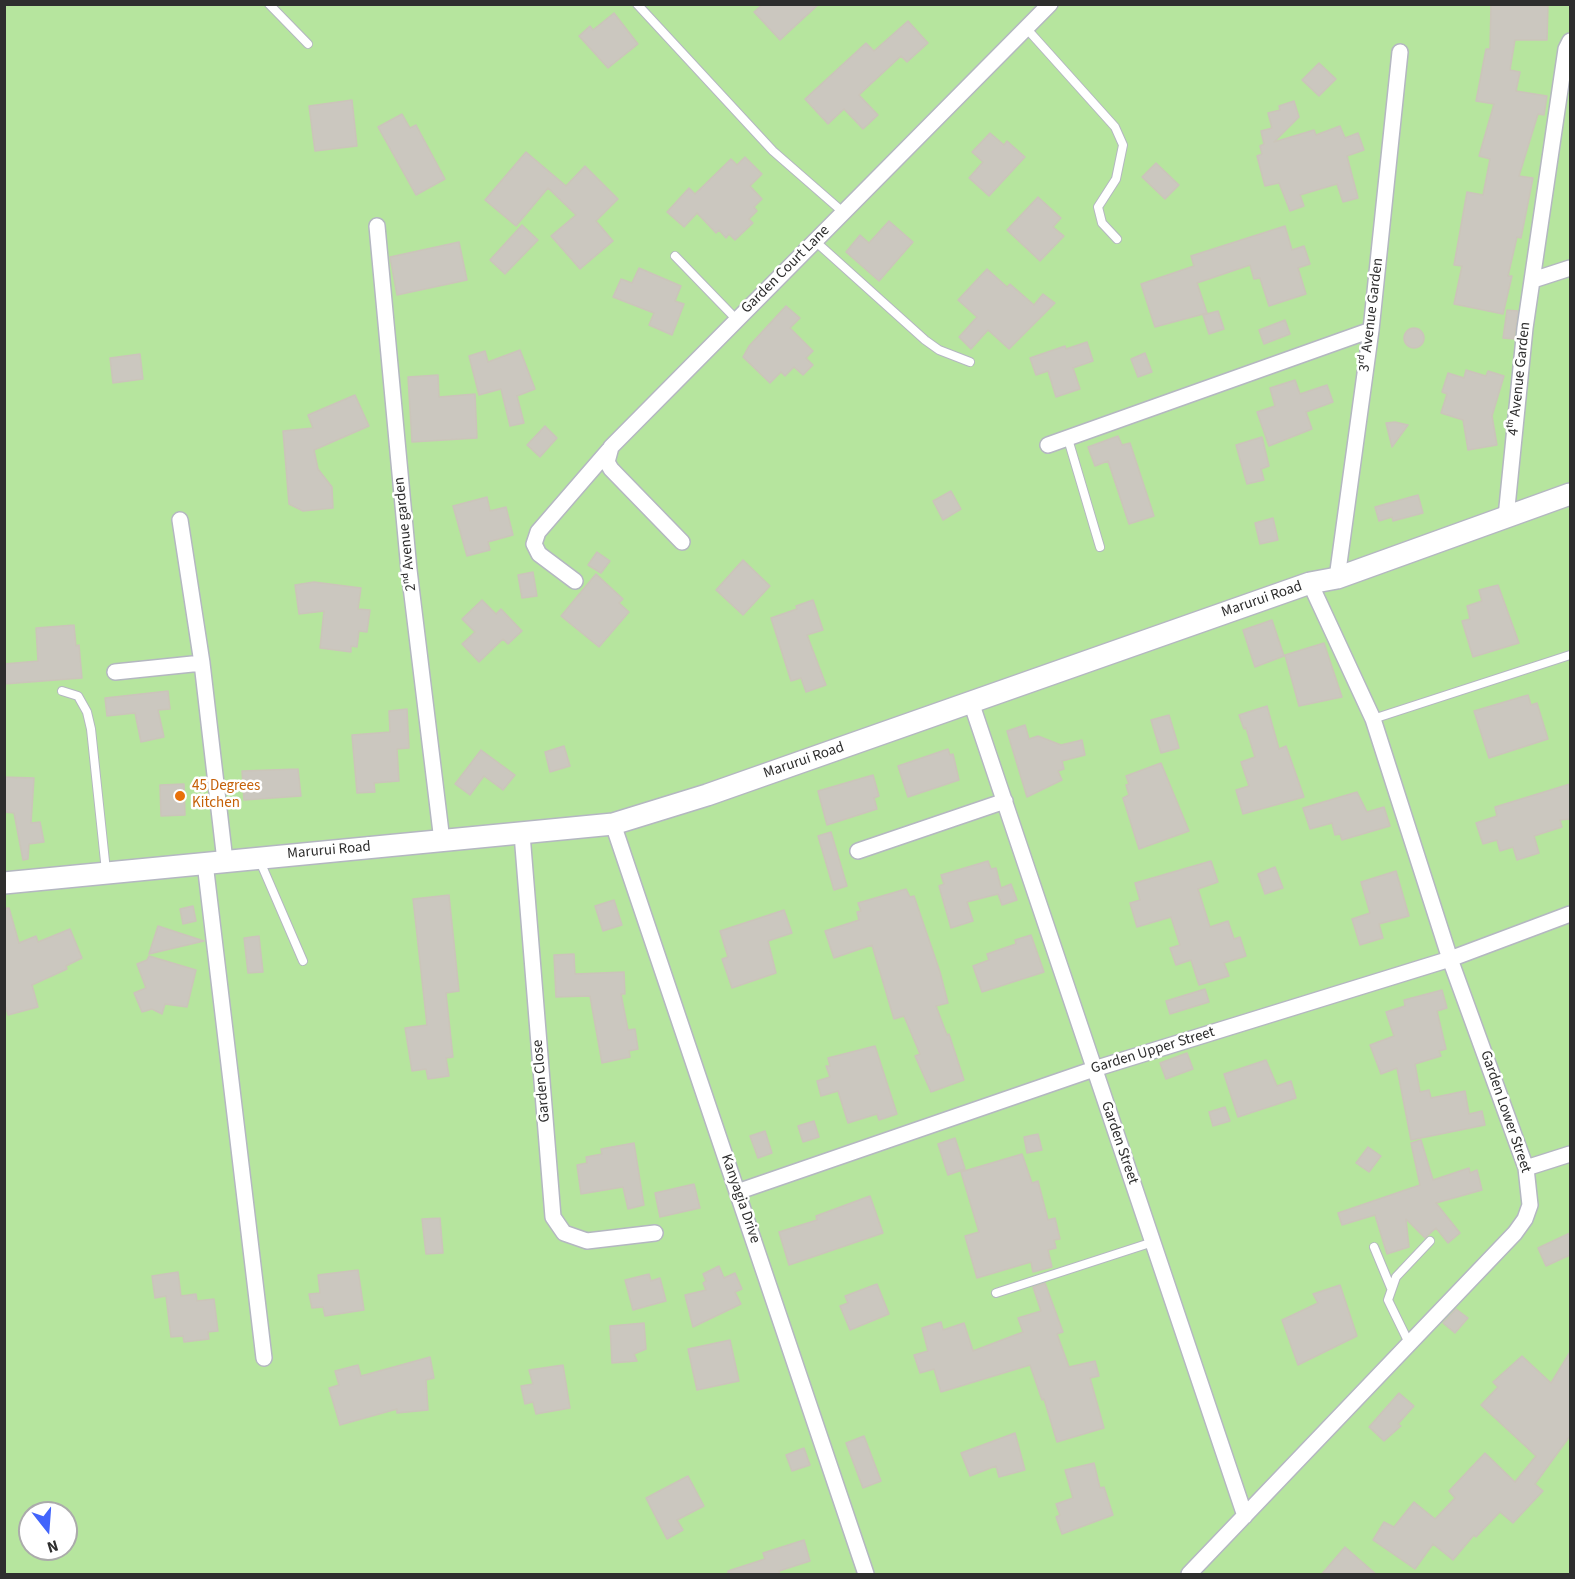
<!DOCTYPE html>
<html>
<head>
<meta charset="utf-8">
<style>
  body { margin:0 }
  #map { position:relative; width:1575px; height:1579px; overflow:hidden; background:#efe9e1; font-family:"Source Sans 3",sans-serif }
  canvas { display:block }
  .frame { position:absolute; inset:0; border:6px solid #2e2e2e; pointer-events:none }
  .north { position:absolute; left:18px; top:1501px; width:60px; height:60px; box-sizing:border-box; background:#fff; border:2px solid #ababab; border-radius:50%; rotate:163deg; font-size:16px; font-weight:700; line-height:24px; text-align:center; color:#2e2e2e }
  .north::after { content:''; display:block; margin:auto; width:21px; height:27px; background:#4264fb; clip-path:polygon(50% 0,100% 100%,50% 72%,0 100%) }
</style>
</head>
<body>
<div id="map">
<canvas width="1575" height="1579"></canvas>
<div class="frame"></div>
<div class="north">N</div>
</div>
<script>
const g = document.querySelector('canvas').getContext('2d');
g.lineJoin = 'round';
function paint(path, color) {
  g.fillStyle = color;
  g.fill(path, 'evenodd');
}
function poly(rows) {
  const path = new Path2D();
  for (const r of rows) {
    if (r.length === 3) {
      path.moveTo(r[0] + r[2], r[1]);
      path.arc(r[0], r[1], r[2], 0, 2 * Math.PI);
      continue;
    }
    path.moveTo(r[0], r[1]);
    for (let i = 2; i < r.length; i += 2) path.lineTo(r[i], r[i + 1]);
  }
  return path;
}
function strokePath(path, color, width, dash) {
  g.strokeStyle = color;
  g.lineWidth = width;
  g.lineCap = dash ? 'butt' : 'round';
  g.setLineDash(dash || []);
  g.stroke(path);
}
function label(font, color, halo, rows, align = 'center') {
  g.font = font + ' "Source Sans 3",sans-serif';
  g.lineWidth = 5;
  g.setLineDash([]);
  g.textBaseline = 'middle';
  g.strokeStyle = halo;
  g.fillStyle = color;
  for (const [text, x, y, turn = 0] of rows) {
    g.save();
    g.translate(x, y);
    g.rotate((+turn || 0) * Math.PI / 180);
    g.textAlign = isNaN(turn) ? turn : align;
    if (halo) g.strokeText(text, 0, 0);
    g.fillText(text, 0, 0);
    g.restore();
  }
}
paint(poly([
  [5,5,1570,5,1570,1574,5,1574],
  [30,1513,66,1513,66,1549,30,1549]
]), '#b6e59e');
const building = poly([
  [763,4,819,4,780,40,754,12,763,4],
  [1491,5,1548,6,1547,40,1515,40,1510,70,1520,72,1516,91,1547,96,1544,115,1538,114,1519,176,1533,178,1521,238,1517,237,1508,276,1512,276,1503,314,1454,304,1462,266,1454,265,1467,192,1483,195,1490,159,1479,156,1494,104,1476,101,1486,49,1490,49,1491,5],
  [614,13,638,44,608,68,579,36,590,26,593,30,614,13],
  [908,21,928,43,907,62,901,56,859,95,878,115,863,129,844,109,828,124,805,99,866,43,874,51,908,21],
  [1319,63,1336,79,1319,96,1302,80,1319,63],
  [352,100,357,146,315,151,309,106,352,100],
  [1294,101,1299,117,1274,142,1314,130,1316,135,1340,126,1345,138,1358,133,1364,150,1347,156,1358,198,1343,202,1337,184,1300,195,1304,206,1290,211,1279,183,1265,186,1257,156,1262,154,1260,146,1264,144,1261,131,1272,128,1268,113,1280,110,1279,106,1294,101],
  [402,114,410,128,416,125,445,179,416,195,378,127,402,114],
  [990,133,1004,145,1007,141,1025,157,989,196,969,178,983,162,972,152,990,133],
  [526,152,566,186,585,166,618,199,596,221,613,241,580,269,551,236,576,215,548,188,516,226,485,200,526,152],
  [745,157,762,174,750,186,762,199,754,207,757,211,749,219,753,223,735,240,729,234,726,238,719,230,716,233,697,213,684,227,667,212,689,188,695,194,731,159,737,165,745,157],
  [1156,163,1179,185,1165,199,1142,177,1156,163],
  [1038,197,1061,218,1053,227,1064,236,1040,261,1007,230,1038,197],
  [889,221,913,242,879,281,846,252,860,235,869,243,889,221],
  [522,225,538,240,505,274,490,260,522,225],
  [1285,226,1292,250,1304,246,1310,264,1298,268,1306,294,1269,306,1260,278,1254,279,1250,265,1197,283,1207,313,1155,327,1141,284,1194,266,1191,256,1285,226],
  [459,242,467,280,397,295,390,257,459,242],
  [639,268,681,286,675,301,684,304,672,335,649,325,654,313,613,297,621,279,632,283,639,268],
  [987,269,1007,287,1010,284,1034,305,1043,294,1055,303,1009,349,988,330,971,349,959,337,977,317,958,300,987,269],
  [786,306,800,318,790,328,813,351,806,358,813,365,803,375,794,367,785,376,781,372,770,383,743,357,749,346,786,306],
  [1507,310,1518,311,1514,339,1503,338,1507,310],
  [1218,311,1224,329,1209,334,1203,315,1218,311],
  [1285,320,1290,334,1264,344,1259,330,1285,320],
  [1414,338,10],
  [1087,342,1093,361,1073,368,1080,389,1056,397,1048,371,1036,375,1030,358,1065,346,1066,349,1087,342],
  [520,350,535,389,517,396,524,423,510,426,501,389,479,395,469,356,485,351,488,362,520,350],
  [1145,353,1152,372,1138,377,1131,359,1145,353],
  [140,354,143,379,113,383,110,358,140,354],
  [1466,370,1486,376,1488,371,1504,376,1492,416,1497,445,1468,450,1463,420,1441,413,1447,394,1442,392,1448,373,1464,378,1466,370],
  [438,375,439,397,475,394,477,438,412,442,408,377,438,375],
  [1295,380,1300,394,1327,385,1333,402,1306,412,1312,429,1269,446,1257,412,1275,406,1270,388,1295,380],
  [355,395,369,426,314,450,318,469,332,487,333,508,303,511,289,504,283,431,313,428,308,415,355,395],
  [1395,422,1408,425,1392,447,1386,423,1395,422],
  [545,426,557,438,540,457,527,445,545,426],
  [1118,436,1122,445,1130,443,1154,516,1129,524,1108,461,1095,466,1088,447,1118,436],
  [1262,437,1269,466,1261,469,1264,480,1247,484,1236,445,1262,437],
  [951,491,961,509,943,520,933,501,951,491],
  [1418,495,1423,513,1393,521,1392,517,1379,521,1375,507,1418,495],
  [487,497,490,511,506,507,513,535,488,542,490,550,467,556,453,506,487,497],
  [1273,518,1278,540,1260,544,1255,523,1273,518],
  [597,552,610,561,601,573,588,565,597,552],
  [743,560,770,586,743,615,716,590,743,560],
  [533,572,537,596,522,598,518,575,533,572],
  [596,574,623,599,619,603,629,612,599,647,561,616,596,574],
  [314,582,361,588,358,609,370,610,367,632,359,631,357,647,351,646,351,652,320,648,324,611,299,614,295,585,314,582],
  [1498,585,1519,643,1473,657,1462,621,1470,619,1467,606,1482,601,1479,590,1498,585],
  [482,600,496,614,501,609,522,631,508,644,503,639,479,662,462,644,475,632,462,619,482,600],
  [813,600,823,630,807,635,826,685,806,692,801,678,791,681,771,618,797,609,796,606,813,600],
  [1272,620,1284,656,1255,667,1243,630,1272,620],
  [74,625,76,646,79,645,82,678,4,684,4,664,38,661,36,628,74,625],
  [1324,643,1342,697,1299,706,1285,655,1324,643],
  [168,691,170,709,158,710,164,737,141,742,135,713,107,716,105,698,168,691],
  [1528,695,1531,705,1537,703,1548,739,1489,758,1474,711,1528,695],
  [1267,706,1279,749,1286,746,1304,797,1243,814,1236,790,1249,786,1241,762,1255,757,1246,728,1244,729,1239,715,1267,706],
  [407,709,409,748,397,749,399,781,374,783,375,792,357,793,352,735,390,732,389,711,407,709],
  [1169,715,1179,748,1161,753,1151,720,1169,715],
  [1025,725,1029,739,1038,736,1061,745,1082,740,1085,755,1062,761,1064,769,1058,771,1062,780,1027,797,1007,731,1025,725],
  [564,746,570,766,550,772,545,752,564,746],
  [948,749,950,755,953,754,959,780,908,797,898,766,948,749],
  [481,750,515,775,503,790,484,776,470,795,455,784,481,750],
  [1161,763,1189,831,1139,849,1123,798,1129,795,1126,785,1129,784,1126,776,1161,763],
  [298,769,301,796,244,800,242,771,298,769],
  [873,775,879,796,874,798,877,809,827,825,818,791,873,775],
  [4,777,34,778,31,823,40,822,44,842,29,844,28,859,23,860,14,813,4,812,4,777],
  [184,784,185,815,161,816,160,785,184,784],
  [1570,784,1570,819,1560,820,1562,827,1534,836,1539,853,1517,860,1513,847,1500,851,1497,840,1483,844,1476,823,1497,816,1495,807,1570,784],
  [1357,792,1367,812,1384,807,1390,826,1342,840,1340,834,1335,835,1332,823,1310,829,1303,808,1357,792],
  [831,832,847,886,834,890,818,836,831,832],
  [988,861,991,869,996,868,1001,888,1011,884,1017,900,1002,905,998,894,967,902,973,921,951,928,939,886,944,884,941,875,988,861],
  [1211,861,1218,882,1198,889,1210,927,1228,921,1234,939,1240,937,1246,956,1224,963,1229,976,1199,985,1191,960,1176,965,1170,948,1180,945,1171,917,1137,927,1130,903,1140,900,1135,883,1211,861],
  [1275,867,1283,888,1265,894,1258,874,1275,867],
  [1396,871,1409,916,1379,924,1383,938,1360,945,1352,919,1370,913,1361,882,1396,871],
  [906,889,910,897,914,896,940,972,948,1003,936,1006,947,1035,949,1034,964,1080,931,1092,915,1056,920,1054,904,1016,894,1019,872,945,834,958,825,931,859,920,857,912,861,911,858,903,906,889],
  [449,895,459,991,446,993,453,1057,446,1058,449,1076,428,1079,426,1069,412,1071,405,1028,427,1025,413,899,449,895],
  [614,900,622,925,603,931,595,906,614,900],
  [193,906,196,921,183,924,180,909,193,906],
  [4,908,9,908,19,943,36,936,38,942,70,929,82,958,66,966,67,969,32,985,38,1007,8,1015,4,1001,4,908],
  [784,910,792,933,768,941,776,973,732,988,722,959,728,957,720,931,784,910],
  [158,926,204,941,149,954,158,926],
  [1031,935,1044,972,982,992,973,966,989,960,987,954,1016,944,1015,940,1031,935],
  [259,936,263,972,248,973,244,938,259,936],
  [574,954,575,974,624,972,625,994,621,994,628,1030,635,1029,638,1049,629,1051,630,1057,602,1063,590,996,556,997,554,955,574,954],
  [149,956,196,970,187,1007,165,1004,162,1014,152,1009,142,1012,134,993,146,988,137,964,147,960,149,956],
  [1205,989,1209,1002,1170,1014,1166,1001,1205,989],
  [1442,990,1447,1008,1437,1011,1446,1049,1439,1051,1441,1056,1415,1064,1420,1092,1429,1090,1431,1098,1465,1091,1469,1114,1482,1111,1485,1125,1411,1140,1397,1068,1381,1074,1370,1045,1394,1036,1386,1012,1405,1006,1404,1000,1442,990],
  [875,1046,897,1114,879,1120,877,1114,848,1123,838,1091,821,1096,817,1081,830,1077,826,1066,830,1066,828,1058,875,1046],
  [1187,1053,1193,1069,1166,1079,1160,1063,1187,1053],
  [1266,1060,1277,1086,1291,1081,1296,1098,1238,1117,1224,1074,1266,1060],
  [1225,1107,1230,1121,1213,1126,1209,1112,1225,1107],
  [814,1121,819,1137,803,1142,798,1126,814,1121],
  [765,1131,772,1153,758,1158,750,1136,765,1131],
  [1038,1134,1042,1150,1027,1153,1024,1137,1038,1134],
  [955,1138,965,1169,948,1175,938,1144,955,1138],
  [1421,1140,1433,1180,1469,1168,1470,1173,1477,1170,1482,1190,1436,1203,1460,1233,1448,1243,1436,1228,1425,1238,1406,1219,1409,1247,1387,1254,1375,1215,1342,1225,1338,1213,1420,1185,1411,1143,1421,1140],
  [634,1143,644,1205,628,1209,623,1187,581,1194,577,1165,587,1163,586,1157,602,1154,601,1149,634,1143],
  [1368,1147,1381,1156,1369,1172,1356,1163,1368,1147],
  [1022,1154,1032,1183,1038,1181,1048,1220,1055,1218,1060,1239,1054,1240,1056,1248,1048,1250,1052,1267,1033,1272,1031,1262,977,1278,965,1236,979,1232,961,1172,1022,1154],
  [694,1184,700,1208,660,1217,655,1193,694,1184],
  [870,1196,883,1233,789,1265,779,1232,817,1220,816,1216,870,1196],
  [440,1218,443,1253,426,1254,422,1219,440,1218],
  [1570,1233,1570,1255,1546,1266,1538,1248,1570,1233],
  [719,1266,724,1278,735,1273,742,1289,735,1292,741,1304,693,1327,685,1295,706,1290,703,1283,706,1281,703,1274,719,1266],
  [358,1270,364,1310,325,1316,323,1307,312,1308,309,1294,320,1293,318,1275,358,1270],
  [178,1272,181,1296,196,1294,197,1301,214,1299,218,1331,208,1332,209,1339,184,1342,183,1336,171,1337,166,1296,155,1298,152,1276,178,1272],
  [649,1274,651,1281,660,1278,666,1301,633,1310,625,1280,649,1274],
  [1045,1283,1063,1332,1057,1334,1069,1367,1095,1361,1099,1376,1090,1378,1104,1428,1057,1442,1044,1399,1042,1400,1030,1365,941,1392,934,1369,920,1373,914,1355,928,1351,922,1328,941,1322,943,1330,964,1323,973,1351,1023,1332,1018,1318,1041,1311,1033,1287,1045,1283],
  [877,1284,889,1314,850,1330,840,1306,848,1303,845,1296,877,1284],
  [1340,1285,1357,1336,1298,1365,1282,1320,1318,1303,1313,1294,1340,1285],
  [1456,1309,1468,1318,1455,1333,1443,1323,1456,1309],
  [644,1323,646,1349,634,1354,637,1361,612,1363,610,1326,644,1323],
  [730,1340,739,1381,697,1390,688,1349,730,1340],
  [1570,1352,1570,1436,1535,1484,1543,1491,1513,1523,1500,1512,1476,1537,1474,1535,1453,1560,1433,1544,1415,1569,1373,1540,1384,1522,1394,1527,1414,1502,1435,1519,1455,1498,1449,1491,1485,1453,1515,1482,1536,1456,1481,1405,1498,1387,1493,1382,1522,1356,1551,1383,1570,1352],
  [430,1357,434,1378,426,1380,428,1410,397,1413,397,1409,340,1425,329,1388,339,1385,335,1371,358,1365,361,1376,430,1357],
  [563,1365,570,1408,536,1414,533,1402,525,1404,521,1386,533,1384,529,1370,563,1365],
  [1399,1393,1414,1406,1398,1424,1401,1426,1384,1441,1369,1427,1399,1393],
  [1015,1433,1025,1470,999,1477,996,1466,970,1476,961,1453,1015,1433],
  [864,1436,881,1481,863,1488,846,1443,864,1436],
  [804,1448,810,1465,792,1471,786,1455,804,1448],
  [1094,1463,1100,1488,1104,1487,1113,1515,1062,1534,1056,1517,1060,1515,1056,1504,1073,1498,1065,1470,1094,1463],
  [688,1476,704,1506,677,1520,683,1530,667,1539,646,1498,688,1476],
  [804,1540,810,1561,779,1571,780,1575,728,1575,728,1571,765,1559,763,1553,804,1540],
  [1345,1547,1377,1575,1321,1575,1345,1547]
]);
paint(building, '#cbc7bf');
strokePath(building, '#cbc5ba', 1.5);
const lane = poly([
  [269,4,308,44],
  [637,4,773,151,844,213],
  [1027,29,1115,127,1123,145,1116,179,1098,207,1102,223,1117,239],
  [815,241,925,340,939,350,970,362],
  [675,256,737,320],
  [1068,439,1100,547],
  [62,691,78,696,87,712,91,729,106,871],
  [1373,719,1570,655],
  [259,859,303,961],
  [1374,1247,1391,1288],
  [996,1293,1153,1242],
  [1409,1343,1388,1300,1396,1277,1430,1241]
]);
const street = poly([
  [377,226,409,570,442,841],
  [1533,280,1570,268],
  [1048,445,1371,330],
  [1506,517,1525,328,1566,49,1570,41],
  [180,520,202,663],
  [682,542,611,469,607,462,611,447,1050,4],
  [1337,578,1371,330,1400,52],
  [575,581,539,554,534,544,538,532,609,450],
  [115,672,202,663,225,861],
  [971,702,1245,1516],
  [613,824,866,1574],
  [522,834,553,1217,564,1233,587,1241,655,1233],
  [858,851,1005,801],
  [205,863,264,1358],
  [1526,1168,1570,1154],
  [737,1192,1094,1069,1450,959,1570,914],
  [1189,1574,1515,1233,1525,1219,1530,1205,1526,1168,1450,959,1373,719,1310,583]
]);
const secondary = poly([
  [4,883,613,824,707,795,1310,583,1337,578,1570,494]
]);
strokePath(lane, '#b4b7c1', 10);
strokePath(street, '#b4b7c1', 18);
strokePath(secondary, '#b4b7c1', 24);
strokePath(lane, '#fff', 8);
strokePath(street, '#fff', 15);
strokePath(secondary, '#fff', 21);
for (const [x, y, r, color] of [
  [180,796,6,"#e8710a"]
]) {
  const dot = new Path2D();
  dot.arc(x, y, r, 0, 2 * Math.PI);
  g.fillStyle = color;
  g.fill(dot);
  strokePath(dot, '#fff', 2);
}
label('15px', '#2e2e2e', '#fff', [
  ["Garden Court Lane",786,270,-45],
  ["3ʳᵈ Avenue Garden",1372,315,-83],
  ["4ᵗʰ Avenue Garden",1520,379,-84],
  ["2ⁿᵈ Avenue garden",406,534,-96],
  ["Marurui Road",1262,600,-19],
  ["Marurui Road",804,761,-19],
  ["Marurui Road",329,851,-5],
  ["Garden Upper Street",1153,1051,-17],
  ["Garden Close",542,1081,-95],
  ["Garden Lower Street",1505,1112,71],
  ["Garden Street",1119,1143,71],
  ["Kanyagia Drive",740,1199,71]
]);
label('15px', '#c56008', '#fff', [
  ["45 Degrees",192,787],
  ["Kitchen",192,804]
], 'left');
</script>
</body>
</html>
